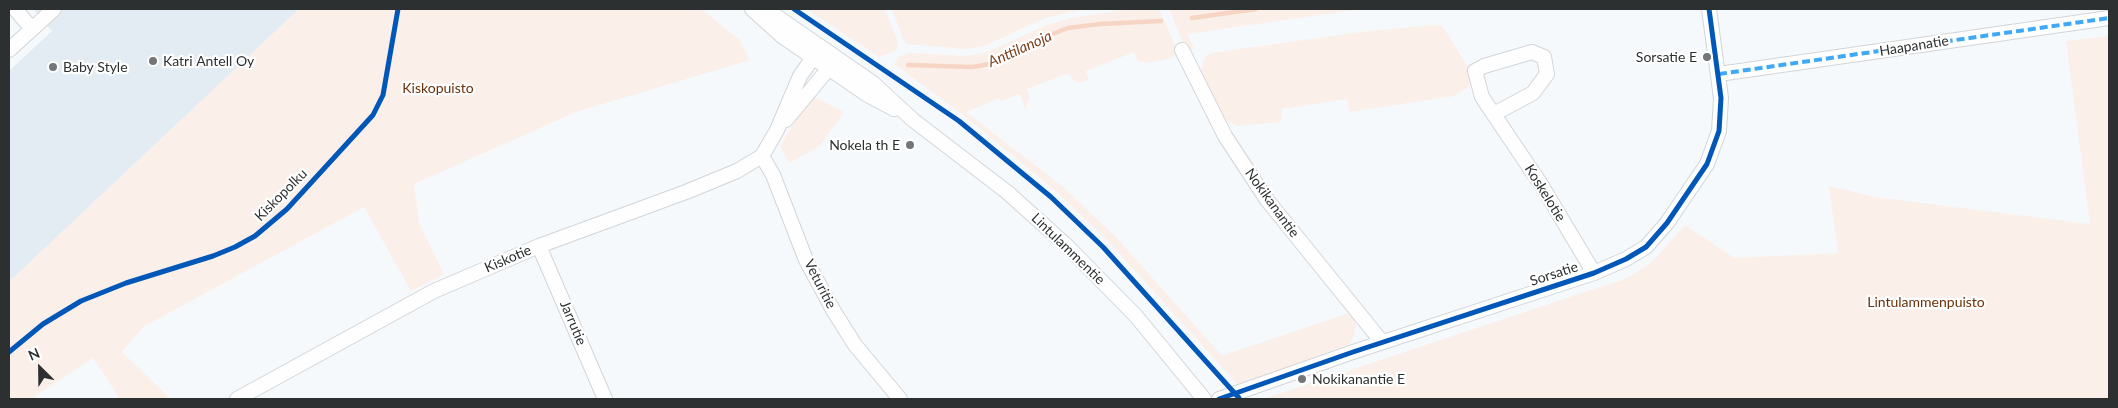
<!DOCTYPE html>
<html>
<head>
<meta charset="utf-8">
<style>
  body { margin:0 }
  #map { position:relative; width:2118px; height:408px; overflow:hidden; background:#f6f9fc; font-family:Lato,sans-serif }
  canvas { display:block }
  .frame { position:absolute; inset:0; border:10px solid #2d3031; pointer-events:none }
  .north { position:absolute; left:15px; top:343px; width:50px; height:50px; -webkit-text-stroke:4px #fff; paint-order:stroke; rotate:337deg; font-size:14px; font-weight:700; line-height:20px; text-align:center; color:#2d3031 }
  .north::after { content:''; display:block; margin:auto; width:18px; height:22px; background:#2d3031; clip-path:polygon(50% 0,100% 100%,50% 72%,0 100%) }
</style>
</head>
<body>
<div id="map">
<canvas width="2118" height="408"></canvas>
<div class="frame"></div>
<div class="north">N</div>
</div>
<script>
const g = document.querySelector('canvas').getContext('2d');
g.lineJoin = 'round';
function paint(path, color) {
  g.fillStyle = color;
  g.fill(path, 'evenodd');
}
function poly(rows) {
  const path = new Path2D();
  for (const r of rows) {
    path.moveTo(r[0], r[1]);
    for (let i = 2; i < r.length; i += 2) path.lineTo(r[i], r[i + 1]);
  }
  return path;
}
function strokePath(path, color, width, dash) {
  g.strokeStyle = color;
  g.lineWidth = width;
  g.lineCap = dash ? 'butt' : 'round';
  g.setLineDash(dash || []);
  g.stroke(path);
}
function label(font, color, halo, rows, align = 'center') {
  g.font = font + ' Lato,sans-serif';
  g.lineWidth = 4.5;
  g.setLineDash([]);
  g.textBaseline = 'middle';
  g.strokeStyle = halo;
  g.fillStyle = color;
  for (const [text, x, y, turn = 0] of rows) {
    g.save();
    g.translate(x, y);
    g.rotate((+turn || 0) * Math.PI / 180);
    g.textAlign = isNaN(turn) ? turn : align;
    if (halo) g.strokeText(text, 0, 0);
    g.fillText(text, 0, 0);
    g.restore();
  }
}
paint(poly([
  [33,9,299,9,9,282,9,71,52,31]
]), '#e3ecf2');
paint(poly([
  [299,9,701,9,740,40,750,60,576,112,414,184,419,222,444,274,411,291,364,207,143,327,122,352,171,399,120,399,93,358,31,399,9,399,9,282],
  [809,9,885,9,898,42,897,48,894,51,879,57,812,13],
  [892,9,909,10,1085,9,1045,18,984,46,965,49,907,44,903,39],
  [1131,9,1159,9,1178,52,1173,58,1146,63,1138,61,1134,52,1086,71,1089,80,1080,83,1073,80,1069,73,1027,89,1030,97,1025,109,1020,94,1001,101,999,98,966,112,1062,186,1115,236,1222,356,1346,314,1352,314,1356,325,1354,336,1350,344,1238,385,1109,242,1057,192,962,114,894,64,900,56,911,53,964,56,985,53,1047,25,1071,18],
  [1169,9,1362,9,1188,34,1194,49,1190,49,1184,45],
  [1434,25,1441,26,1445,30,1469,69,1469,87,1454,96,1350,112,1347,99,1282,109,1281,122,1237,126,1227,121,1223,116,1201,71,1204,59,1209,54,1217,52,1369,31],
  [2109,36,2109,399,1263,399,1628,278,1654,260,1685,225,1734,258,1838,253,1829,186,1875,197,2090,224,2066,41],
  [811,95,844,112,820,146,789,163,780,146]
]), '#faefe9');
strokePath(poly([
  [1192,18,1256,9],
  [908,65,973,67,995,63,1047,36,1068,28,1100,24,1161,21]
]), '#f7d5c4', 4.5);
const minor = poly([
  [15,9,32,29],
  [752,9,783,37,866,94,894,109],
  [766,9,873,83,913,120,1007,192,1066,245,1136,316,1204,399],
  [9,50,54,9],
  [1182,50,1225,136,1267,200,1382,342],
  [1719,74,2109,18],
  [1494,114,1533,93,1547,74,1544,57,1532,52,1484,66,1475,71,1482,97,1542,186,1594,273],
  [786,120,834,62],
  [762,156,773,175,806,260,833,310,855,345,900,399],
  [539,246,605,399],
  [237,399,434,291,539,246,686,192,737,171,762,156,777,130,800,76,820,48],
  [1219,399,1353,352,1594,273,1626,259,1646,247,1667,223,1707,164,1719,131,1721,98,1709,9]
]);
strokePath(minor, '#d2d5d7', 16);
strokePath(minor, '#fefeff', 14);
strokePath(poly([
  [1719,74,2109,18]
]), '#3fa9f5', 4, [8, 4]);
strokePath(poly([
  [794,9,959,121,1051,197,1103,247,1239,398],
  [9,352,43,324,81,301,126,283,213,256,235,247,255,236,287,209,373,115,383,95,398,9],
  [1219,399,1353,352,1594,273,1626,259,1646,247,1667,223,1707,164,1719,131,1721,98,1709,9]
]), '#0057b8', 5);
for (const [x, y, r, color] of [
  [1707,57,5,"#737678"],
  [153,61,5,"#737678"],
  [53,67,5,"#737678"],
  [910,145,5,"#737678"],
  [1302,379,5,"#737678"]
]) {
  const dot = new Path2D();
  dot.arc(x, y, r, 0, 2 * Math.PI);
  g.fillStyle = color;
  g.fill(dot);
  strokePath(dot, '#fff', 2);
}
label('14px', '#2d3031', '#fff', [
  ["Haapanatie",1914,46,-9],
  ["Koskelotie",1545,193,58],
  ["Kiskopolku",281,195,-45],
  ["Nokikanantie",1272,203,54],
  ["Lintulammentie",1068,249,44],
  ["Kiskotie",508,259,-23],
  ["Sorsatie",1554,274,-18],
  ["Veturitie",820,284,63],
  ["Jarrutie",573,323,67]
]);
label('14px', '#2d3031', '#fff', [
  ["Sorsatie E",1697,57,"right"],
  ["Katri Antell Oy",163,61],
  ["Baby Style",63,67],
  ["Nokela th E",900,145,"right"],
  ["Nokikanantie E",1312,379]
], 'left');
label('14px', '#6c3109', '#fff', [
  ["Kiskopuisto",438,88],
  ["Lintulammenpuisto",1926,302]
]);
label('italic 15px', '#7d401c', '#fff', [
  ["Anttilanoja",1020,49,-24]
]);
</script>
</body>
</html>
